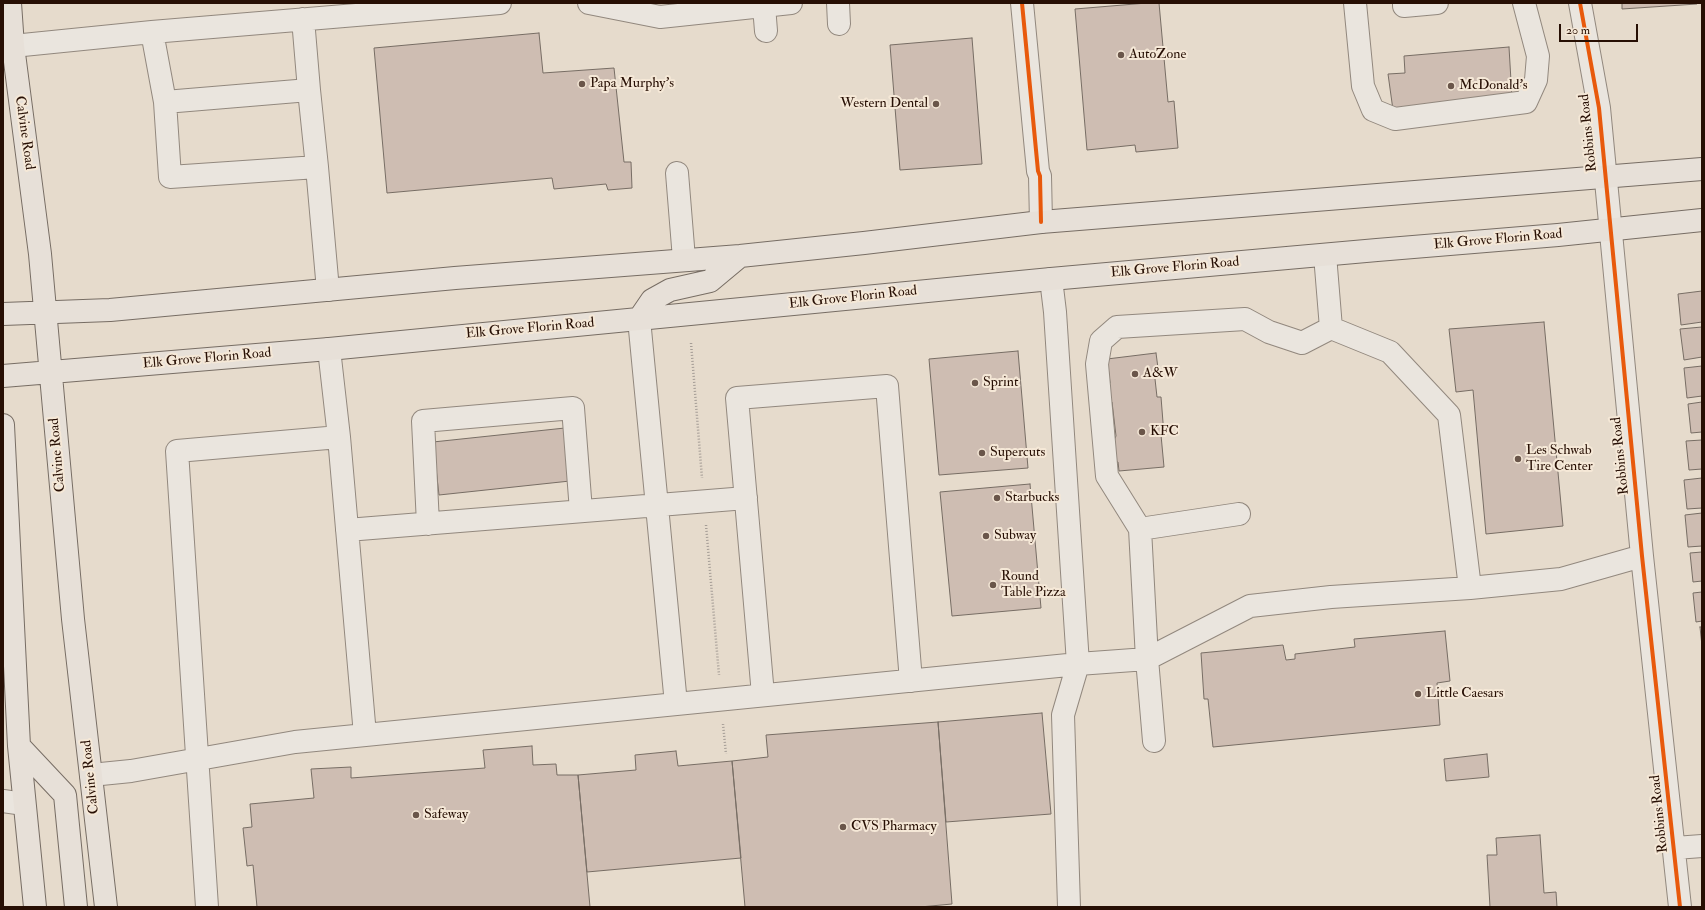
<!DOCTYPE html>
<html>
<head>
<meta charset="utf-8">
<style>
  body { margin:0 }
  #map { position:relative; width:1705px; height:910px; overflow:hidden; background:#e6dbcc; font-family:"IM FELL Double Pica",serif }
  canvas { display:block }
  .frame { position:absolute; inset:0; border:4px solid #270f04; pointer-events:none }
  .scale { position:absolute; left:1559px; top:24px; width:79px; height:18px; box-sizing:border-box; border:2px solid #270f04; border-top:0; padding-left:5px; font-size:12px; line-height:14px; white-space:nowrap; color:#270f04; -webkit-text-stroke:3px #f5e8d7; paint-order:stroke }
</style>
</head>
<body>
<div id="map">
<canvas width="1705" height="910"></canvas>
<div class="frame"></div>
<div class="scale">20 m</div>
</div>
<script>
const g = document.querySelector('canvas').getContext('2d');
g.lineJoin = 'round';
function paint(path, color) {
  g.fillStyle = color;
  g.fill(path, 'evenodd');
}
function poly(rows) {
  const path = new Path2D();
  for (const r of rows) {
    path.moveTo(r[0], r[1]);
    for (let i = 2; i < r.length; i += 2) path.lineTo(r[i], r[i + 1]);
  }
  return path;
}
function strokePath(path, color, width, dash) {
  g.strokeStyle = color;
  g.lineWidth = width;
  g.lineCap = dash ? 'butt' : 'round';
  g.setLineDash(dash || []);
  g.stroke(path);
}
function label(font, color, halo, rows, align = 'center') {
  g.font = font + ' "IM FELL Double Pica",serif';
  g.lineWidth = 4;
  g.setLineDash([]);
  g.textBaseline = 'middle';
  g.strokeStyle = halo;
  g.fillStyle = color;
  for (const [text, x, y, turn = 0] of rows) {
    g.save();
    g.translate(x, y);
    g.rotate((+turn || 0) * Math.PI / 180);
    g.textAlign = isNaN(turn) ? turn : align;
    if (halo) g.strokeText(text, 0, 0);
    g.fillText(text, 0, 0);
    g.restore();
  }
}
const building = poly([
  [1147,3,1159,3,1168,102,1174,101,1178,148,1136,152,1135,145,1087,150,1075,9,1147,3],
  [1622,3,1697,3,1697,4,1622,9,1622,3],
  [539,33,543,73,614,68,624,162,631,162,632,188,608,190,606,184,554,189,552,178,387,193,374,48,539,33],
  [972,38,982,164,900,170,890,45,972,38],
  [1509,47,1512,98,1393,110,1388,74,1405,73,1404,56,1509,47],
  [1702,291,1702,322,1681,325,1678,294,1702,291],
  [1544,322,1563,526,1486,534,1473,390,1456,392,1449,329,1544,322],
  [1702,327,1702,357,1684,360,1680,329,1702,327],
  [1018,351,1028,468,939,475,929,359,1018,351],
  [1156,353,1158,368,1154,370,1157,397,1161,397,1164,435,1161,435,1164,467,1119,471,1118,462,1113,462,1111,446,1116,436,1112,402,1106,402,1104,383,1110,383,1107,359,1156,353],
  [1702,366,1702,396,1687,398,1684,368,1702,366],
  [1702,402,1702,432,1691,433,1688,404,1702,402],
  [565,428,570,481,439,495,433,442,565,428],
  [1702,440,1702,469,1689,470,1686,441,1702,440],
  [1702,478,1702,508,1687,509,1684,480,1702,478],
  [1030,484,1041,608,952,616,940,492,1030,484],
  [1702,513,1702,546,1688,547,1685,515,1702,513],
  [1702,552,1702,581,1693,582,1690,553,1702,552],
  [1702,592,1702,621,1696,622,1693,593,1702,592],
  [1700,627,1702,627,1702,646,1700,627],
  [1445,631,1450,681,1437,683,1440,725,1213,747,1208,699,1204,699,1201,653,1283,645,1286,660,1295,659,1295,654,1355,647,1354,639,1445,631],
  [1042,713,1051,814,946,822,938,722,1042,713],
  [938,722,952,904,920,907,745,907,732,761,768,757,766,735,938,722],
  [532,746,533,765,556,764,557,775,578,775,590,907,257,907,253,865,247,866,243,828,252,827,250,804,314,798,311,769,351,767,351,778,485,768,483,750,532,746],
  [676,751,678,766,732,761,741,858,587,872,578,775,636,770,635,755,676,751],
  [1487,754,1489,777,1446,781,1444,759,1487,754],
  [1540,835,1544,893,1556,892,1557,907,1490,907,1487,855,1497,855,1496,838,1540,835]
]);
paint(building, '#cebdb2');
strokePath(building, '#776d64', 1);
const minor = poly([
  [589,3,660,17,791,3],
  [838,3,839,24],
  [1022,3,1038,171,1040,176,1041,222],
  [1355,3,1363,86,1373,110,1395,119,1526,102,1536,80,1538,56,1524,3],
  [1404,3,1404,6,1437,3],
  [1580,3,1599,108,1642,556,1680,907],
  [764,6,766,31],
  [152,32,165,102,309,90,303,19],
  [13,46,152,32,500,3],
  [165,102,170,177,317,167,309,90],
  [317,167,328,290],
  [677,173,684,259],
  [1051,279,1055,312,1078,664,1063,715,1069,907],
  [639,319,676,704],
  [1331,328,1390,352,1449,415,1470,588],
  [329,349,339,437,365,735],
  [428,524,423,421,573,408,581,511],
  [1140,529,1107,476,1097,364,1101,341,1117,327,1245,319,1269,332,1302,343,1331,328,1325,255],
  [347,530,746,498],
  [763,695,737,398,887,386,911,681],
  [1154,741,1147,659,1140,529,1239,514],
  [91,775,131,771,295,742,1078,664,1147,659,1250,606,1331,597,1470,588,1561,579,1642,556],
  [3,801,24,804],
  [1675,848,1702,846],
  [207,907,177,451,339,437]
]);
const major = poly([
  [10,3,13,46,40,254,73,619,106,907],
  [3,314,110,310,455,278,740,256,864,243,1041,222,1702,169],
  [639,319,652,300,670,290,710,281,740,256],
  [3,376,329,349,1051,279,1377,250,1558,235,1702,220],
  [3,425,19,746,35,907],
  [19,746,65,795,76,907]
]);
strokePath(minor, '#92887e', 24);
strokePath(major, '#776d64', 24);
strokePath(poly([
  [691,343,702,478],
  [706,525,719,675],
  [723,724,726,754]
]), '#a59d96', 2.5, [1, 2]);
strokePath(minor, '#eae5de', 22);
strokePath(major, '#e7e0d8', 22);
strokePath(poly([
  [1022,3,1038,171,1040,176,1041,222],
  [1580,3,1599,108,1642,556,1680,907]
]), '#e8590c', 4);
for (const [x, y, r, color] of [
  [1121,55,4,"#6a564a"],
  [582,84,4,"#6a564a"],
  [1451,86,4,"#6a564a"],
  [936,104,4,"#6a564a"],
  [1135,374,4,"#6a564a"],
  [975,383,4,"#6a564a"],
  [1142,432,4,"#6a564a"],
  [982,453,4,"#6a564a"],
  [1518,459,4,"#6a564a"],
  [997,498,4,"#6a564a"],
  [986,536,4,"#6a564a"],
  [993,585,4,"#6a564a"],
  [1418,694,4,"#6a564a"],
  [416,815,4,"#6a564a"],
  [843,827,4,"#6a564a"]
]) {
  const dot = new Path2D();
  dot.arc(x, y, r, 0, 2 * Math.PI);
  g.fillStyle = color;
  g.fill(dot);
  strokePath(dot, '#f5e8d7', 1.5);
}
label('14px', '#270f04', '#f5e8d7', [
  ["AutoZone",1129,55],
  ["Papa Murphy's",590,84],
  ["McDonald's",1459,86],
  ["Western Dental",928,104,"right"],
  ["A&W",1143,374],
  ["Sprint",983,383],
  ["KFC",1150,432],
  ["Les Schwab",1526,451],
  ["Tire Center",1526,467],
  ["Supercuts",990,453],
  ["Starbucks",1005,498],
  ["Subway",994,536],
  ["Round",1001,577],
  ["Table Pizza",1001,593],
  ["Little Caesars",1426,694],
  ["Safeway",424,815],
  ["CVS Pharmacy",851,827]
], 'left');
label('14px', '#270f04', '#f5e8d7', [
  ["Calvine Road",24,133,82],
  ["Robbins Road",1589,133,-96],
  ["Elk Grove Florin Road",1498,240,-5],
  ["Elk Grove Florin Road",1175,268,-5],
  ["Elk Grove Florin Road",853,298,-6],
  ["Elk Grove Florin Road",530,329,-5],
  ["Elk Grove Florin Road",207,359,-5],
  ["Calvine Road",58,455,-95],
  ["Robbins Road",1621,456,-96],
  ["Calvine Road",91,777,-96],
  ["Robbins Road",1660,814,-96]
]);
</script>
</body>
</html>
